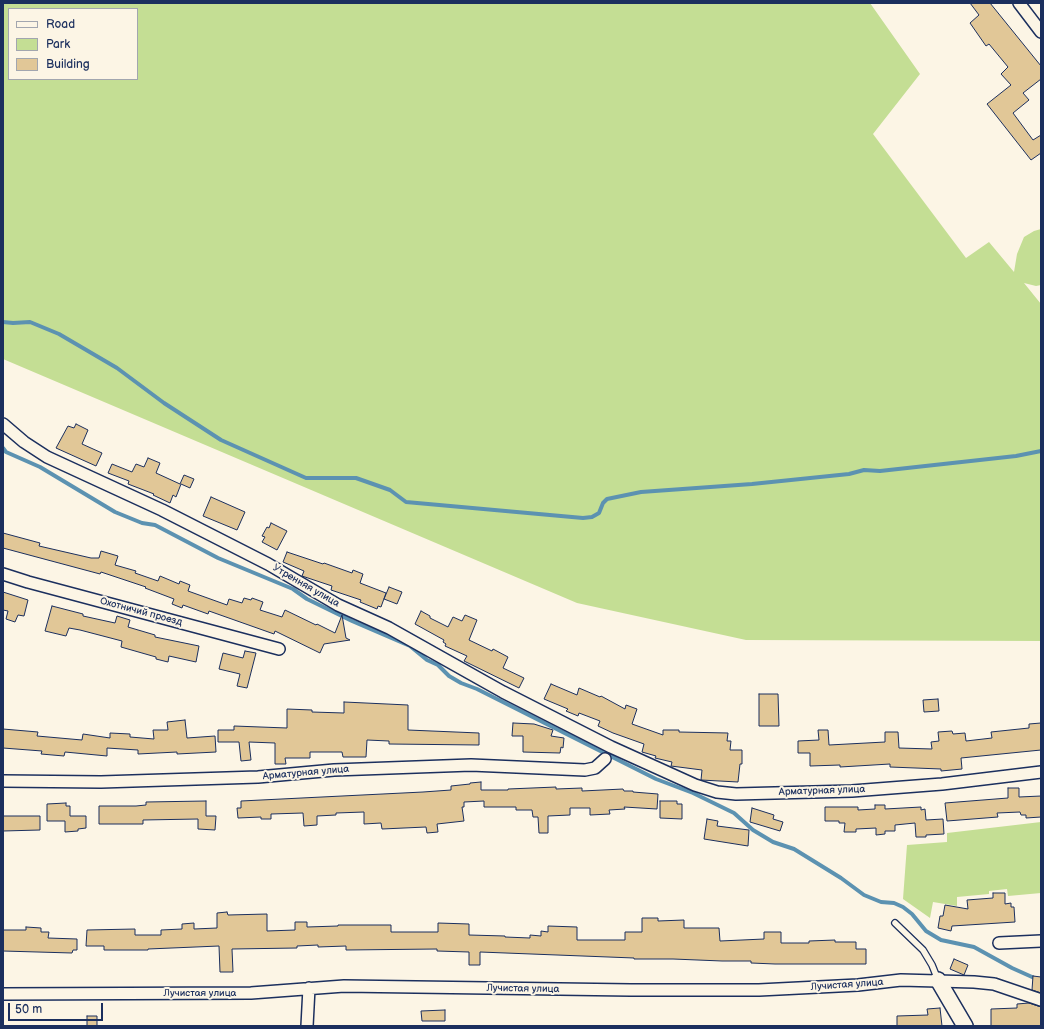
<!DOCTYPE html>
<html>
<head>
<meta charset="utf-8">
<style>
  body { margin:0 }
  #map { position:relative; width:1044px; height:1029px; overflow:hidden; background:#fcf5e5; font-family:"Balsamiq Sans",sans-serif }
  canvas { display:block }
  .frame { position:absolute; inset:0; border:4px solid #1b2f5e; pointer-events:none }
  .legend { position:absolute; left:8px; top:8px; width:130px; height:72px; box-sizing:border-box; background:#fcf5e5; border:1px solid #a2a6af; margin:0; padding:5px 7px; list-style:none; font-size:12px; color:#1b2f5e }
  .legend li { display:flex; align-items:center; gap:8px; height:20px }
  .legend b { width:20px; border:1px solid #a2a6af }
  .scale { position:absolute; left:8px; top:1003px; width:95px; height:18px; box-sizing:border-box; border:2px solid #1b2f5e; border-top:0; padding-left:5px; font-size:12px; line-height:14px; white-space:nowrap; color:#1b2f5e; -webkit-text-stroke:3px #fcf5e5; paint-order:stroke }
</style>
</head>
<body>
<div id="map">
<canvas width="1044" height="1029"></canvas>
<div class="frame"></div>
<ul class="legend">
<li><b style="height:5px;background:#fcf5e5"></b>Road</li>
<li><b style="height:11px;background:#c4de94"></b>Park</li>
<li><b style="height:11px;background:#e1c797"></b>Building</li>
</ul>
<div class="scale">50 m</div>
</div>
<script>
const g = document.querySelector('canvas').getContext('2d');
g.lineJoin = 'round';
function paint(path, color) {
  g.fillStyle = color;
  g.fill(path, 'evenodd');
}
function poly(rows) {
  const path = new Path2D();
  for (const r of rows) {
    path.moveTo(r[0], r[1]);
    for (let i = 2; i < r.length; i += 2) path.lineTo(r[i], r[i + 1]);
  }
  return path;
}
function strokePath(path, color, width, dash) {
  g.strokeStyle = color;
  g.lineWidth = width;
  g.lineCap = dash ? 'butt' : 'round';
  g.setLineDash(dash || []);
  g.stroke(path);
}
function label(font, color, halo, rows, align = 'center') {
  g.font = font + ' "Balsamiq Sans",sans-serif';
  g.lineWidth = 4;
  g.setLineDash([]);
  g.textBaseline = 'middle';
  g.strokeStyle = halo;
  g.fillStyle = color;
  for (const [text, x, y, turn = 0] of rows) {
    g.save();
    g.translate(x, y);
    g.rotate((+turn || 0) * Math.PI / 180);
    g.textAlign = isNaN(turn) ? turn : align;
    if (halo) g.strokeText(text, 0, 0);
    g.fillText(text, 0, 0);
    g.restore();
  }
}
paint(poly([
  [3,3,870,3,920,74,873,134,966,258,989,242,1014,272,1017,254,1024,237,1034,231,1041,229,1041,285,1036,286,1024,283,1041,304,1041,641,746,640,577,603,3,359],
  [9,9,137,9,137,79,9,79],
  [1041,822,1041,893,1008,896,1007,889,989,891,989,894,957,897,957,906,933,902,930,918,903,899,907,845,947,842,947,833]
]), '#c4de94');
strokePath(poly([
  [3,322,13,323,30,322,59,334,117,368,164,403,221,440,306,478,356,478,390,490,406,502,583,518,592,517,599,513,603,503,607,499,641,492,752,484,849,474,864,470,880,471,1016,456,1041,451],
  [3,448,6,452,40,467,115,512,142,523,155,525,218,558,293,589,307,599,352,621,410,646,427,660,438,665,449,676,461,683,477,689,656,779,693,793,734,813,753,830,773,842,794,849,841,878,864,895,881,902,894,903,903,907,912,914,926,931,941,940,974,947,1012,968,1041,981]
]), '#5c92b1', 4);
const building = poly([
  [970,3,990,3,1041,66,1041,79,1023,93,1029,100,1013,113,1033,140,1041,135,1041,153,1031,160,987,104,1011,85,1001,74,1008,67,989,44,986,46,970,23,979,15,970,3],
  [76,424,88,430,82,444,102,453,96,466,56,448,68,426,74,428,76,424],
  [148,458,160,463,156,473,180,484,184,475,194,479,190,488,181,484,176,497,173,495,170,503,153,495,154,494,128,484,129,481,108,473,112,464,132,472,136,464,144,467,148,458],
  [211,497,245,512,237,530,203,516,211,497],
  [271,523,287,531,277,550,262,542,265,537,262,536,267,527,269,528,271,523],
  [3,533,40,543,39,546,91,558,99,558,101,551,118,556,115,565,136,571,135,573,158,581,160,576,179,584,180,581,190,585,188,591,227,605,229,599,242,603,244,598,251,600,252,598,263,602,260,610,282,617,285,610,316,625,317,624,335,633,342,615,346,638,350,640,324,644,320,653,275,631,274,634,209,611,208,614,183,605,182,608,172,604,174,599,145,588,146,587,101,572,100,574,3,548,3,533],
  [287,552,323,564,324,563,352,573,353,570,363,574,360,583,386,593,381,607,378,606,377,609,360,602,361,600,331,590,332,586,302,576,304,571,283,562,287,552],
  [389,587,402,592,397,604,384,599,389,587],
  [3,592,28,600,24,616,18,615,15,622,6,619,8,611,3,610,3,592],
  [52,606,83,614,83,616,115,623,117,616,130,620,128,627,155,635,155,637,199,646,196,662,169,656,168,662,156,659,156,657,121,647,122,641,80,630,69,628,66,636,45,631,52,606],
  [421,611,430,616,430,618,448,627,453,617,462,621,465,615,477,620,469,640,492,651,493,649,508,657,503,668,524,678,519,688,464,661,467,656,445,646,446,644,443,642,444,640,415,624,421,611],
  [245,651,256,653,247,688,237,686,240,674,219,669,223,653,243,658,245,651],
  [551,684,577,695,579,688,600,697,601,696,625,709,626,705,637,709,632,724,663,735,663,730,679,730,679,732,728,733,727,741,731,741,730,750,742,750,742,764,740,764,738,782,701,780,702,770,671,766,672,762,655,758,656,756,642,752,644,744,613,733,598,726,600,721,579,713,578,716,566,711,568,709,544,699,551,684],
  [759,694,778,694,779,726,759,726,759,694],
  [938,699,939,711,924,712,923,700,938,699],
  [344,702,408,705,408,730,479,733,479,745,389,744,389,741,367,740,366,757,343,757,342,752,310,752,310,758,285,758,286,764,275,764,275,743,249,742,251,760,241,761,239,742,218,742,218,730,234,730,234,726,287,728,287,709,312,710,312,712,344,713,344,702],
  [185,720,187,738,215,736,216,752,177,754,177,752,138,754,138,750,107,748,107,756,65,752,64,756,41,754,42,751,3,748,3,729,38,732,37,736,82,740,83,734,110,738,110,733,130,734,130,737,154,739,153,730,168,730,167,722,185,720],
  [513,723,534,724,553,730,551,736,564,738,563,748,561,747,560,753,523,752,523,736,512,736,513,723],
  [1041,723,1041,750,961,758,962,769,941,771,941,769,890,767,890,764,840,767,840,765,810,766,810,753,798,753,798,741,819,740,818,730,828,730,829,745,885,742,885,732,898,732,899,748,932,749,931,742,939,741,938,732,952,731,953,734,965,733,966,741,992,738,991,732,1029,728,1029,724,1041,723],
  [481,782,481,790,508,790,508,789,556,787,556,789,582,788,582,791,623,789,624,791,633,791,633,792,658,794,657,809,624,807,625,809,609,810,610,814,590,815,590,808,570,808,570,815,548,816,548,833,539,833,538,817,533,817,532,810,516,810,516,807,484,807,484,801,464,802,464,807,462,807,464,821,437,824,438,832,427,833,426,827,382,829,381,823,364,824,364,812,336,813,336,815,317,816,317,825,304,826,303,813,271,814,271,819,261,819,261,817,238,818,237,808,241,808,241,801,423,792,451,790,451,786,470,784,470,783,481,782],
  [1008,788,1019,788,1019,797,1041,796,1041,817,1026,818,1026,815,1021,815,1020,812,997,813,998,817,947,821,945,803,1008,798,1008,788],
  [206,801,206,816,216,816,215,830,198,829,198,819,143,820,143,824,99,824,99,806,136,806,146,805,146,802,206,801],
  [660,801,677,801,677,804,682,804,682,819,660,818,660,801],
  [66,803,66,806,70,806,70,816,86,816,86,828,78,829,78,831,65,832,65,821,47,821,47,804,66,803],
  [875,805,885,805,885,809,921,807,921,810,925,809,926,820,943,819,944,834,926,835,926,837,916,837,915,823,895,825,895,831,885,831,885,834,876,835,876,828,856,829,856,832,844,832,845,823,839,823,839,821,825,821,825,807,858,807,858,810,875,809,875,805],
  [752,808,774,815,773,819,783,822,780,831,750,822,752,808],
  [3,816,40,816,40,830,3,831,3,816],
  [707,819,718,821,717,826,749,830,748,846,704,839,707,819],
  [993,893,1005,893,1005,904,1011,903,1011,907,1014,907,1015,922,952,926,951,931,938,928,940,916,943,916,945,905,968,909,967,900,993,898,993,893],
  [227,912,228,915,267,914,267,931,295,930,295,922,307,922,307,927,338,926,338,925,391,925,391,932,438,932,438,923,469,924,469,935,505,936,505,937,530,938,530,935,541,936,541,931,548,932,548,926,577,927,577,940,625,940,625,932,642,932,642,918,658,918,658,921,684,920,684,928,719,928,720,941,764,939,764,932,781,932,781,943,809,943,809,941,835,940,835,942,856,942,856,949,866,949,866,964,775,964,751,963,751,961,722,961,673,959,634,959,634,958,480,952,480,965,469,965,469,952,437,951,437,949,346,950,346,946,318,947,318,945,297,946,297,948,232,949,233,972,220,972,219,946,148,949,148,950,104,950,104,946,86,946,87,930,135,929,135,935,161,935,161,930,182,929,182,924,194,923,194,929,217,928,217,913,227,912],
  [26,927,41,928,41,932,49,932,48,938,77,939,77,950,73,950,72,953,3,951,3,930,26,930,26,927],
  [954,959,968,965,964,975,950,969,954,959],
  [1033,976,1041,977,1041,993,1032,990,1033,976],
  [1029,1003,1041,1007,1041,1026,991,1026,991,1009,1017,1008,1017,1004,1029,1003],
  [940,1008,942,1026,897,1026,897,1016,928,1015,927,1009,940,1008],
  [445,1010,445,1021,422,1021,421,1011,445,1010],
  [87,1016,97,1016,97,1026,87,1026,87,1016]
]);
paint(building, '#e1c797');
strokePath(building, '#1b2f5e', 1);
const lane = poly([
  [895,923,923,950,932,965,938,980]
]);
const street = poly([
  [1019,3,1041,32],
  [3,424,24,442,47,457,162,510,268,564,338,605,389,628,503,692,611,747,695,785,717,792,736,794,852,791,942,784,1041,772],
  [3,574,28,582,279,649],
  [3,781,101,782,258,777,334,770,471,765,585,770,595,768,605,759],
  [999,943,1041,941],
  [3,994,251,993,344,986,631,990,759,990,858,985,901,980,974,982,994,984,1041,1000],
  [307,1026,309,988]
]);
const secondary = poly([
  [938,980,965,1026]
]);
strokePath(lane, '#1b2f5e', 8);
strokePath(street, '#1b2f5e', 14);
strokePath(secondary, '#1b2f5e', 18);
strokePath(lane, '#fcf5e5', 5.5);
strokePath(street, '#fcf5e5', 11);
strokePath(secondary, '#fcf5e5', 15);
label('10px', '#1b2f5e', '#fcf5e5', [
  ["Утренняя улица",306,586,30],
  ["Охотничий проезд",141,612,15],
  ["Арматурная улица",306,773,-5],
  ["Арматурная улица",822,791,-2],
  ["Лучистая улица",847,985,-4],
  ["Лучистая улица",523,989,1],
  ["Лучистая улица",200,993]
]);
</script>
</body>
</html>
